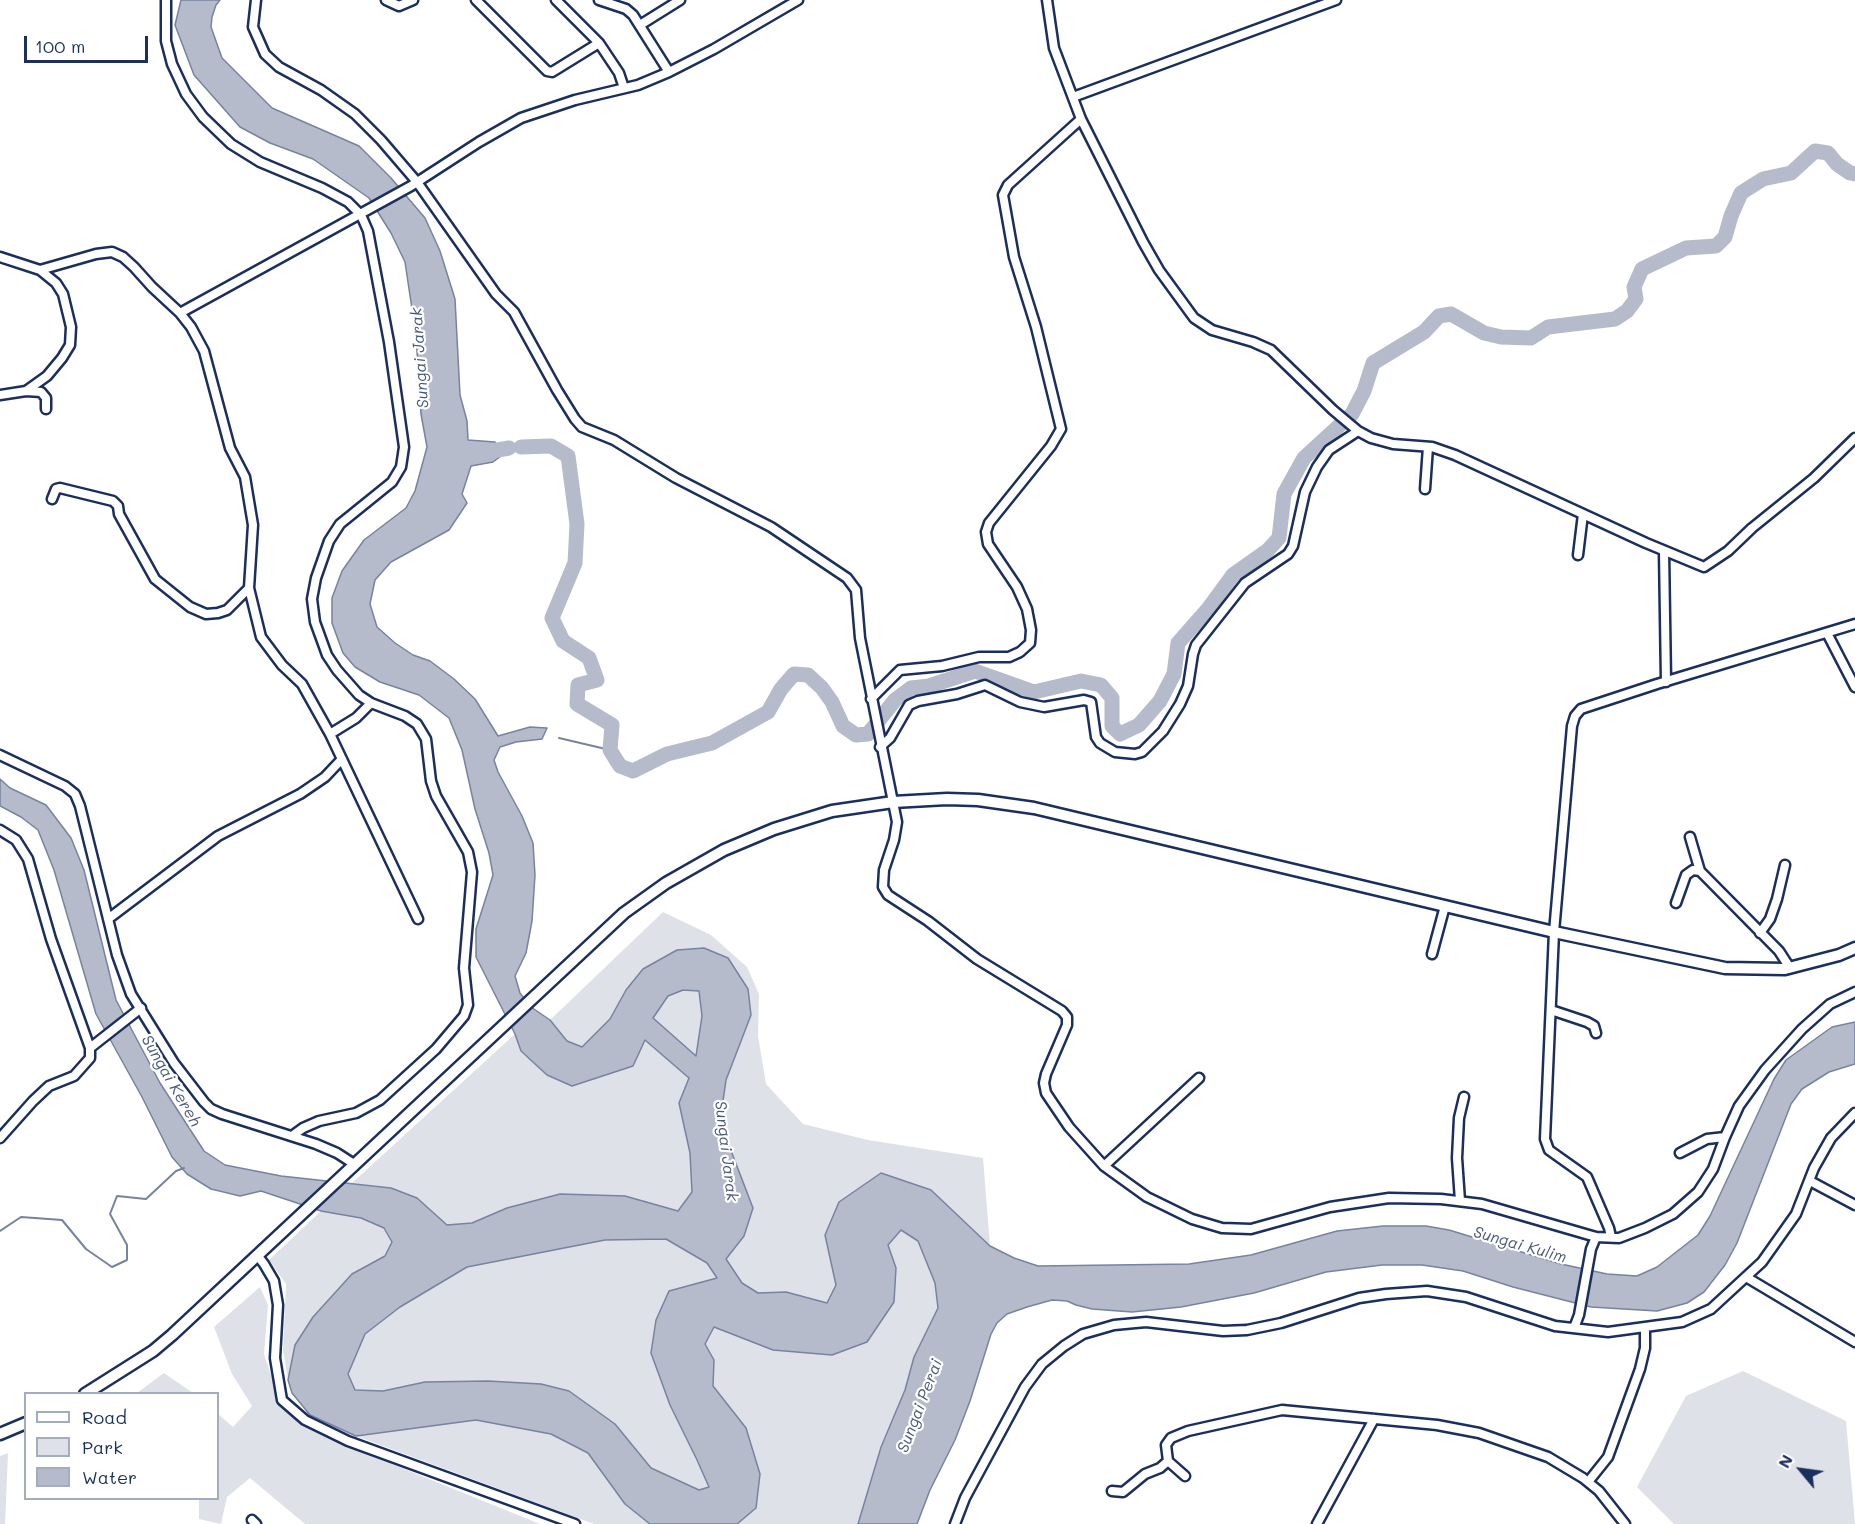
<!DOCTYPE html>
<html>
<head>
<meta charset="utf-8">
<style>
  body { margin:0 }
  #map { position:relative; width:1855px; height:1524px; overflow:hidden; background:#fff; font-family:Mali,sans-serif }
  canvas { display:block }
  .legend { position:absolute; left:24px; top:1392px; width:195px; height:108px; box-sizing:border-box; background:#fff; border:2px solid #a4acbf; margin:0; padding:8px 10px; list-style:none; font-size:18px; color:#1b2f5e }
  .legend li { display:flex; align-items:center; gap:12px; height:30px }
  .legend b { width:30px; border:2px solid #a4acbf }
  .north { position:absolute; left:1771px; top:1440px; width:60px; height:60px; -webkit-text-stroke:4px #fff; paint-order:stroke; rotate:299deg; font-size:16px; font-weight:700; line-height:24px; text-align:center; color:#1b2f5e }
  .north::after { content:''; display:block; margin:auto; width:21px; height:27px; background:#1b2f5e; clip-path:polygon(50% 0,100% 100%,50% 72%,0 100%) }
  .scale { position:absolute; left:24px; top:36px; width:124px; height:27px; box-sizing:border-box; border:3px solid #1b2f5e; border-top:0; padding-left:8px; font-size:18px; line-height:21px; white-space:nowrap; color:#1b2f5e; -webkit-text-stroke:4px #fff; paint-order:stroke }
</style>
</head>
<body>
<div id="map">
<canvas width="1855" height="1524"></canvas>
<ul class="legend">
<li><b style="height:8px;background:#fff"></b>Road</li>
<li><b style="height:16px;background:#dee1e7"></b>Park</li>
<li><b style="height:16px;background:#b5bbca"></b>Water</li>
</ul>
<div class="north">N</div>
<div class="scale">100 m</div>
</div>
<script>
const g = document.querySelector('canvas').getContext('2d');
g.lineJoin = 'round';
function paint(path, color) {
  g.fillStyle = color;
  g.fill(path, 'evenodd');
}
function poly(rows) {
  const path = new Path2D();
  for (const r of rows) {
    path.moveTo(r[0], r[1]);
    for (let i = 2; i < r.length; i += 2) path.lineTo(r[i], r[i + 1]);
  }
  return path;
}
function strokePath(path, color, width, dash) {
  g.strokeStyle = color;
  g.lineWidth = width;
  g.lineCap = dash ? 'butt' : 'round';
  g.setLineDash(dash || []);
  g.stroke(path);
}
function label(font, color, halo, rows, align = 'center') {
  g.font = font + ' Mali,sans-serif';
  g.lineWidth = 4.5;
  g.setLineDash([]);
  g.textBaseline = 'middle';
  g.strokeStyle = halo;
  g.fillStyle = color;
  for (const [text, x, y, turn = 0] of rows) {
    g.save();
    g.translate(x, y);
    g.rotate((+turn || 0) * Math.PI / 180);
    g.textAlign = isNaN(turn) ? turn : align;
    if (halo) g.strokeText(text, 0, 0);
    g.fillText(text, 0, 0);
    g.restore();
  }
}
paint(poly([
  [663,912,711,935,747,967,759,994,758,1036,766,1084,803,1124,868,1140,983,1158,990,1246,931,1190,839,1202,825,1235,836,1285,827,1304,786,1292,758,1293,742,1283,726,1259,744,1236,753,1208,720,1122,726,1080,751,1015,748,989,626,990,610,1019,582,1047,567,1042,550,1020],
  [683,990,699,991,702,1016,696,1057,653,1018,668,996],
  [515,1034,521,1052,547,1075,645,1039,689,1078,679,1103,690,1153,693,1192,678,1211,625,1196,560,1194,507,1208,472,1223,447,1225,417,1198,391,1188,352,1183],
  [321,1211,361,1218,384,1228,392,1242,385,1256,352,1274,295,1345,288,1380,283,1350,286,1284,269,1260],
  [901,1230,918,1241,935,1283,938,1308,914,1357,905,1390,880,1447,858,1524,737,1524,756,1508,746,1428,713,1386,714,1360,705,1344,714,1327,773,1350,832,1355,896,1268,888,1244],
  [667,1239,707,1263,718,1278,651,1352,670,1405,709,1487,699,1490,651,1468,615,1424,425,1382,383,1391,355,1390,348,1374,365,1334,400,1307,466,1267,605,1240],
  [260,1287,268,1305,264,1354,280,1403,303,1425,350,1447,540,1524,305,1524,250,1478,227,1497,221,1524,199,1519,199,1499,218,1498,218,1414,233,1427,252,1406,232,1374,214,1327],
  [1743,1371,1846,1421,1855,1524,1674,1524,1637,1487,1686,1396],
  [164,1373,193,1393,137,1393],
  [476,1420,551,1434,588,1453,625,1504,650,1524,594,1524,356,1436],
  [8,1453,5,1524,0,1524,0,1456]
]), '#dee1e7');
const water = poly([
  [181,0,220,0,216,5,212,17,211,27,222,58,272,108,359,146,391,178,425,218,440,251,455,299,460,395,467,421,468,440,495,442,501,456,493,462,471,466,462,494,467,503,449,530,391,562,375,580,370,604,377,627,395,643,413,655,430,661,454,679,475,699,498,736,530,727,547,728,542,739,516,742,500,747,494,760,498,772,522,816,533,843,535,875,532,921,526,953,515,976,520,993,531,1007,550,1020,567,1041,582,1047,610,1019,626,990,643,969,677,950,704,948,728,958,748,989,751,1015,726,1080,720,1122,753,1208,744,1236,726,1259,742,1283,758,1293,786,1292,827,1303,836,1285,825,1235,839,1202,881,1173,931,1190,990,1246,1014,1258,1038,1266,1189,1264,1251,1255,1337,1231,1383,1226,1426,1226,1449,1230,1561,1264,1607,1274,1637,1276,1657,1267,1698,1235,1710,1216,1774,1079,1786,1060,1832,1027,1855,1022,1855,1064,1829,1072,1802,1089,1791,1104,1737,1243,1725,1265,1704,1292,1687,1303,1657,1311,1591,1307,1513,1287,1463,1271,1422,1265,1382,1265,1326,1272,1254,1293,1181,1307,1132,1312,1092,1309,1076,1305,1067,1301,1052,1300,1027,1307,1007,1314,997,1323,991,1334,970,1401,955,1440,930,1490,917,1524,858,1524,881,1447,905,1390,914,1357,938,1308,935,1283,918,1241,901,1230,888,1245,896,1268,894,1302,867,1342,832,1355,773,1350,714,1327,705,1344,714,1360,713,1386,746,1428,760,1474,756,1508,737,1524,650,1524,625,1504,588,1453,551,1434,476,1420,356,1436,310,1415,292,1393,288,1380,295,1345,313,1317,352,1274,385,1256,392,1242,384,1228,361,1218,321,1211,261,1191,240,1196,211,1189,187,1174,172,1157,142,1097,96,1014,54,870,38,830,21,817,0,806,0,779,10,788,46,805,71,838,84,870,116,1000,160,1083,204,1151,225,1165,281,1176,391,1188,417,1198,447,1225,472,1223,507,1208,560,1194,625,1196,678,1211,692,1192,690,1153,679,1103,689,1078,645,1040,633,1066,572,1086,547,1075,521,1051,515,1034,476,957,476,929,493,875,489,853,475,809,462,750,449,718,419,695,380,682,355,667,343,653,332,623,332,598,342,571,364,540,406,508,415,491,427,447,421,414,416,336,405,262,391,233,369,198,313,159,270,143,240,127,194,75,175,25,181,0],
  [683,990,699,991,702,1016,696,1056,653,1018,668,996,683,990],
  [666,1239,707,1263,717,1278,669,1291,656,1320,651,1353,670,1405,697,1460,709,1487,699,1490,651,1468,615,1424,569,1391,541,1384,488,1381,425,1382,383,1391,355,1390,348,1374,365,1334,400,1307,467,1267,605,1240,666,1239]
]);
paint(water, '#b5bbca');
strokePath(water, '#77839f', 1.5);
strokePath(poly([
  [559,738,610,750],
  [0,1231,21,1217,62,1220,86,1249,112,1267,127,1260,127,1245,110,1214,117,1196,146,1199,176,1171,184,1168]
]), '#77839f', 2);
strokePath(poly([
  [521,447,551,446,568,456,577,524,575,563,552,618,563,641,589,658,597,680,578,685,577,704,612,725,610,750,620,766,633,771,667,754,712,743,768,712,781,689,794,674,808,675,822,688,832,702,843,726,856,735,868,734,895,700,911,688,929,686,975,671,1034,692,1081,681,1101,685,1112,698,1112,726,1120,734,1139,725,1160,701,1174,674,1178,643,1208,609,1233,575,1267,551,1279,538,1284,494,1304,458,1352,414,1364,391,1373,363,1424,332,1439,316,1451,314,1484,333,1501,337,1531,338,1548,327,1615,319,1627,311,1636,299,1634,287,1642,269,1686,248,1716,246,1725,237,1731,216,1741,193,1763,179,1791,173,1815,151,1828,153,1837,164,1850,173,1855,174],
  [480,453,509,448]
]), '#b5bbca', 15);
const street = poly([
  [166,0,166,41,172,64,186,94,203,117,231,144,260,162,322,188,348,202,361,215,368,231,389,342,404,447,401,467,392,482,340,524,329,541,316,578,312,599,315,622,327,655,337,670,359,695,371,703,405,716,417,724,426,739,431,781,436,796,468,852,472,872,464,968,468,1005,464,1016,436,1049,380,1100,356,1113,319,1121,303,1128,292,1136],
  [256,0,253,27,265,54,279,67,321,90,355,114,381,140,417,182,496,294,514,312,557,390,575,419,582,427,614,440,676,478,771,527,847,578,856,590,860,638,897,822,894,840,884,870,883,887,888,895,928,921,977,959,1062,1011,1067,1017,1067,1025,1046,1074,1044,1083,1046,1093,1069,1127,1104,1166,1147,1197,1192,1219,1222,1228,1251,1229,1330,1207,1389,1198,1441,1199,1482,1204,1596,1237,1619,1238,1645,1228,1673,1214,1698,1192,1713,1169,1725,1137,1739,1106,1765,1070,1802,1029,1830,1004,1855,992],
  [386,0,399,6,413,0],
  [476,0,547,71,552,72,599,43],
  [556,0,599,43,619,73,624,88],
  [599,0,626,9,633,15,669,72],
  [1047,0,1054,48,1081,119,1143,242,1159,270,1194,318,1212,330,1253,342,1271,350,1333,410,1358,431,1371,438,1393,444,1432,447,1455,455,1646,543,1704,567,1728,551,1752,528,1814,478,1855,438],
  [640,25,680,0],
  [1073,97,1336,0],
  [0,257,40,270,56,283,63,294,71,327,70,345,62,358,47,376,26,391],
  [40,270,96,254,112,252,123,257,134,267,152,287,180,313,191,327,204,351,230,448,245,477,253,525,249,588,261,637,282,665,302,684,330,734,418,919],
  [180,313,411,186,479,142,521,118,575,100,638,85,669,72,714,49,798,0],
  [0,395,26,391,41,392,46,398,46,409],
  [1425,489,1428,447],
  [52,499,56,489,60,488,113,501,118,506,119,514,155,579,190,607,206,614,218,613,227,610,249,588],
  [1664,551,1666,682],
  [1578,555,1583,514],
  [1827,633,1855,687],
  [871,699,900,670,942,666,979,657,1009,657,1020,652,1030,643,1031,630,1027,609,1017,587,988,544,986,532,989,523,1051,446,1061,429,1036,327,1014,257,1003,195,1008,185,1081,119],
  [330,734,356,718,371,703],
  [880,747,890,738,909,705,918,701,957,694,985,685,1020,702,1044,707,1084,700,1091,702,1096,737,1100,743,1115,752,1135,754,1142,752,1163,731,1180,704,1188,686,1193,654,1196,645,1245,583,1288,554,1293,546,1305,492,1317,467,1329,450,1358,431],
  [0,755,65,786,75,794,80,806,117,955,131,994,174,1063,204,1102,211,1109,222,1114,316,1144,337,1153,354,1164],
  [0,830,16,840,28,859,51,939,90,1048,90,1058,74,1076,49,1086,33,1101,0,1138],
  [1690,837,1700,871],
  [1676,903,1686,875,1693,870,1700,871,1779,951,1790,968],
  [108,919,218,836,300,794,325,777,342,759],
  [1760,933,1770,919,1777,899,1785,865],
  [1432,954,1445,906],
  [1551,1010,1587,1022,1594,1026,1596,1033],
  [90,1048,141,1008],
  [1680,1153,1707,1139,1725,1137],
  [1104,1166,1199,1078],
  [1810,1181,1855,1205],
  [1460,1201,1457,1158,1459,1118,1464,1097],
  [1611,1237,1609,1228,1587,1177,1549,1150,1545,1139,1554,932,1572,726,1575,716,1581,709,1657,684,1855,624],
  [257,1255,264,1264,274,1281,278,1305,275,1358,282,1400,305,1420,348,1441,575,1524],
  [1746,1277,1855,1342],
  [1574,1328,1579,1315,1591,1249,1596,1237],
  [1185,1476,1168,1461,1166,1445,1171,1438,1188,1431,1282,1410,1437,1425,1479,1433,1548,1457,1583,1478,1599,1491,1625,1524],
  [1588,1482,1608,1457,1640,1369,1645,1348,1645,1327],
  [1112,1491,1123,1492,1145,1474,1160,1468,1168,1461],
  [252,1520,256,1524],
  [955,1524,965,1498,1025,1387,1042,1364,1064,1346,1083,1334,1114,1325,1146,1322,1223,1331,1247,1330,1281,1323,1359,1298,1386,1294,1427,1291,1466,1297,1555,1326,1608,1332,1682,1322,1711,1309,1762,1262,1796,1214,1814,1168,1831,1138,1855,1113],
  [1317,1524,1374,1419]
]);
const secondary = poly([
  [85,1394,153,1351,172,1335,624,913,666,883,724,850,774,829,832,811,893,802,947,799,978,800,1034,808,1554,932,1725,968,1785,969,1839,955,1855,948],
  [0,1434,26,1423]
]);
strokePath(street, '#1b2f5e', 13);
strokePath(secondary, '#1b2f5e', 15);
strokePath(street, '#fff', 8);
strokePath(secondary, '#fff', 10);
label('italic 16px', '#49597e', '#fff', [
  ["Sungai Jarak",420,358,-94],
  ["Sungai Kereh",171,1081,60],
  ["Sungai Jarak",726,1151,83],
  ["Sungai Kulim",1520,1245,16],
  ["Sungai Perai",920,1406,-69]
]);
</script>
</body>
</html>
